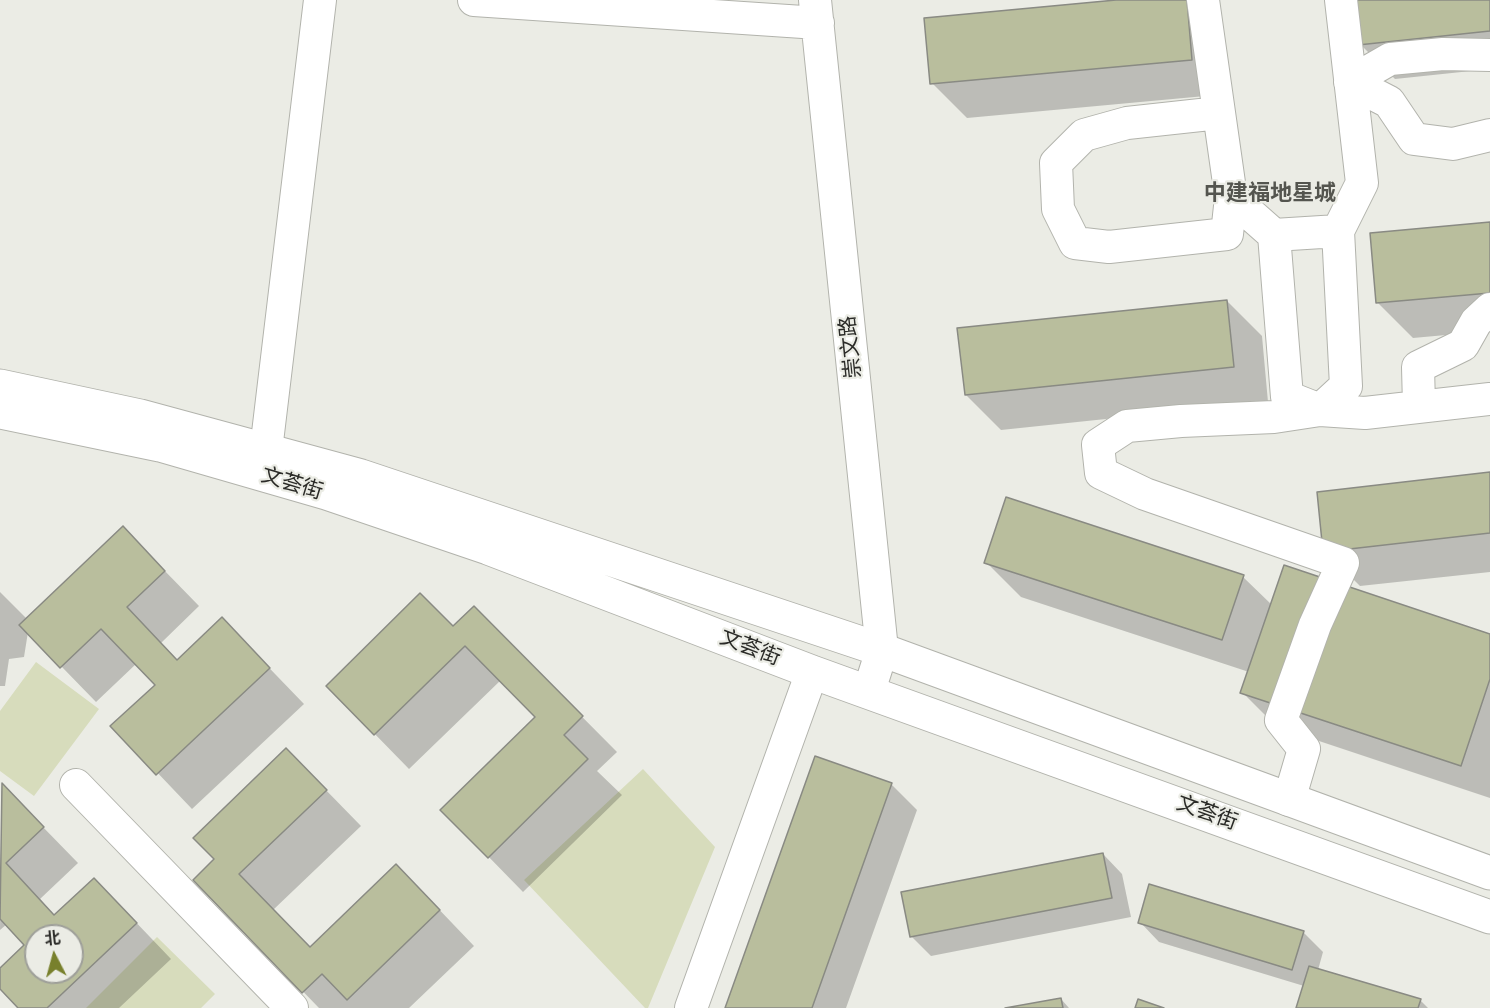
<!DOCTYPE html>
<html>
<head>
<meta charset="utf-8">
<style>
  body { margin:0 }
  #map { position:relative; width:1490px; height:1008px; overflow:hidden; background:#ebece5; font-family:"PT Sans Narrow","Noto Sans SC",sans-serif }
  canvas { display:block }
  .north { position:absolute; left:24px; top:924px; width:60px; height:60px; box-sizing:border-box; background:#ebece5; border:2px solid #9e9f99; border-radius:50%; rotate:354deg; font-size:16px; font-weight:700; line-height:24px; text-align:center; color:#2b2b28 }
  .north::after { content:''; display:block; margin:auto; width:21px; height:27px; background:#78802c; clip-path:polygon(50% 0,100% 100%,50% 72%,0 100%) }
</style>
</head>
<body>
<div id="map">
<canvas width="1490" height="1008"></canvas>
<div class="north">北</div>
</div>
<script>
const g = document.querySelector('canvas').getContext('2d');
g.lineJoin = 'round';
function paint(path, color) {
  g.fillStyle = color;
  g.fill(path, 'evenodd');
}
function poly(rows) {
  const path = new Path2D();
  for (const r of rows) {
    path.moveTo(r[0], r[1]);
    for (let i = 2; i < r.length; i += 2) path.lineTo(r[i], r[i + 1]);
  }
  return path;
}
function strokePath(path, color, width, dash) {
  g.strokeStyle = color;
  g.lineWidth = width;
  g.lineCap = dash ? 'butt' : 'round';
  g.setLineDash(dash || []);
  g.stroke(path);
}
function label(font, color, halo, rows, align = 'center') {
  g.font = font + ' "PT Sans Narrow","Noto Sans SC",sans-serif';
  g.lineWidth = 4.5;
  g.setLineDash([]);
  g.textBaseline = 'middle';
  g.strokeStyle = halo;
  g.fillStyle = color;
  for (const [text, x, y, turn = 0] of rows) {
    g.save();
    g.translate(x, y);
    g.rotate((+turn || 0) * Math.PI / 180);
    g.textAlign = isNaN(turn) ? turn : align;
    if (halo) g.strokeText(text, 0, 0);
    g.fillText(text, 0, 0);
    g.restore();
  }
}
paint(poly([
  [36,662,99,709,34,796,0,771,0,711],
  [643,769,715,847,648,1008,645,1008,524,880],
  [157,937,215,994,201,1008,86,1008]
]), '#d7dcbc');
paint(poly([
  [1133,0,1191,0,1227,94,967,118,932,83],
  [1490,0,1490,69,1395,79,1360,44],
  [1490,224,1490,331,1413,338,1378,303],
  [1227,301,1262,336,1268,402,1001,430,966,395],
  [1490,474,1490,572,1360,586,1325,551],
  [123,528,199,606,161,643,178,661,222,619,304,704,192,809,113,726,157,685,136,664,96,702,28,632,24,657,9,659,5,686,0,686,0,592,27,619],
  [986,562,1243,577,1272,605,1490,635,1490,798,1277,727,1242,692,1249,672,1021,597],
  [474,608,617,752,597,771,622,795,523,892,443,810,537,717,501,680,409,769,328,686,453,628],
  [891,784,917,810,846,1008,726,1008],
  [2,785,78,863,40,899,55,916,129,915,171,959,119,1008,20,1008,0,987,0,970,27,945,7,924,0,930],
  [36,936,72,936,72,972,36,972],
  [321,785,361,826,273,910,311,949,431,901,474,946,409,1008,319,1008,195,880],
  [1103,854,1122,874,1131,917,931,956,911,936],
  [1150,886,1304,933,1323,952,1318,970,1420,1000,1428,1008,1298,1008,1304,986,1159,942,1140,922],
  [1061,999,1069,1008,1013,1008]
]), '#0003');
const building = poly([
  [1116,0,1187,0,1192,60,930,84,924,18,1116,0],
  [1353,0,1490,0,1490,31,1358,45,1353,0],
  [1490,222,1490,293,1376,303,1370,233,1490,222],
  [1227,300,1234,367,965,395,957,328,1227,300],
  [1490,472,1490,533,1323,552,1317,492,1490,472],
  [1006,497,1244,575,1222,640,984,563,1006,497],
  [123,526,165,571,127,607,177,660,222,617,270,668,156,775,110,726,155,685,101,629,60,668,19,625,123,526],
  [1284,565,1490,634,1490,679,1461,766,1240,693,1284,565],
  [420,593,453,626,474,606,583,716,564,735,588,759,488,858,440,810,535,717,465,646,374,735,326,686,420,593],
  [286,748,327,790,239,874,310,947,396,864,440,910,347,1000,322,974,302,993,193,880,214,859,193,838,286,748],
  [815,756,892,783,812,1008,725,1008,815,756],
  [2,783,44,827,6,863,54,915,94,878,137,923,47,1008,18,1008,0,989,0,968,24,945,0,919,2,783],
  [36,936,72,936,72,972,36,972,36,936],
  [1103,853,1112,898,910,937,901,892,1103,853],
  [1149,884,1304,931,1292,970,1138,923,1149,884],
  [1309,966,1421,999,1418,1008,1296,1008,1309,966],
  [1061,998,1063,1008,1005,1008,1061,998],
  [1138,999,1164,1008,1135,1008,1138,999]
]);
paint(building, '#b9be9d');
strokePath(building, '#898a83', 1.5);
const minor = poly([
  [474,0,818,23],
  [815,0,882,650,869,691],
  [1203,0,1231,197,1274,235,1338,231,1362,183,1341,0],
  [1490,55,1443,54,1390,59,1350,82,1389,102,1414,139,1453,144,1490,135],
  [1219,113,1127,123,1084,135,1056,163,1058,209,1075,243,1109,247,1227,234,1231,197],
  [1274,235,1287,397,1320,410,1346,386,1338,231],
  [1419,405,1418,367,1463,345,1476,322,1490,309],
  [266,450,320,0],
  [76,785,292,1008],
  [1289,800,1304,749,1281,720,1315,625,1343,563,1145,494,1101,473,1098,445,1127,426,1181,421,1274,417,1320,410,1365,413,1490,399],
  [691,1008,812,672]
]);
const major = poly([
  [0,386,140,416,361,476,882,650,1490,873],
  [0,412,160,445,326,493,488,548,812,672,1490,917]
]);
strokePath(minor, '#b2b3ac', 34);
strokePath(major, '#b2b3ac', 35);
strokePath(minor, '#fff', 32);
strokePath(major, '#fff', 33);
label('21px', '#2b2b28', '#ebece5', [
  ["崇文路",851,347,-96],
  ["文荟街",292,484,17],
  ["文荟街",750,648,21],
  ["文荟街",1207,813,20]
]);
label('bold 22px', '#54554f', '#ebece5', [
  ["中建福地星城",1270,194]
]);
</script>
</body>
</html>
